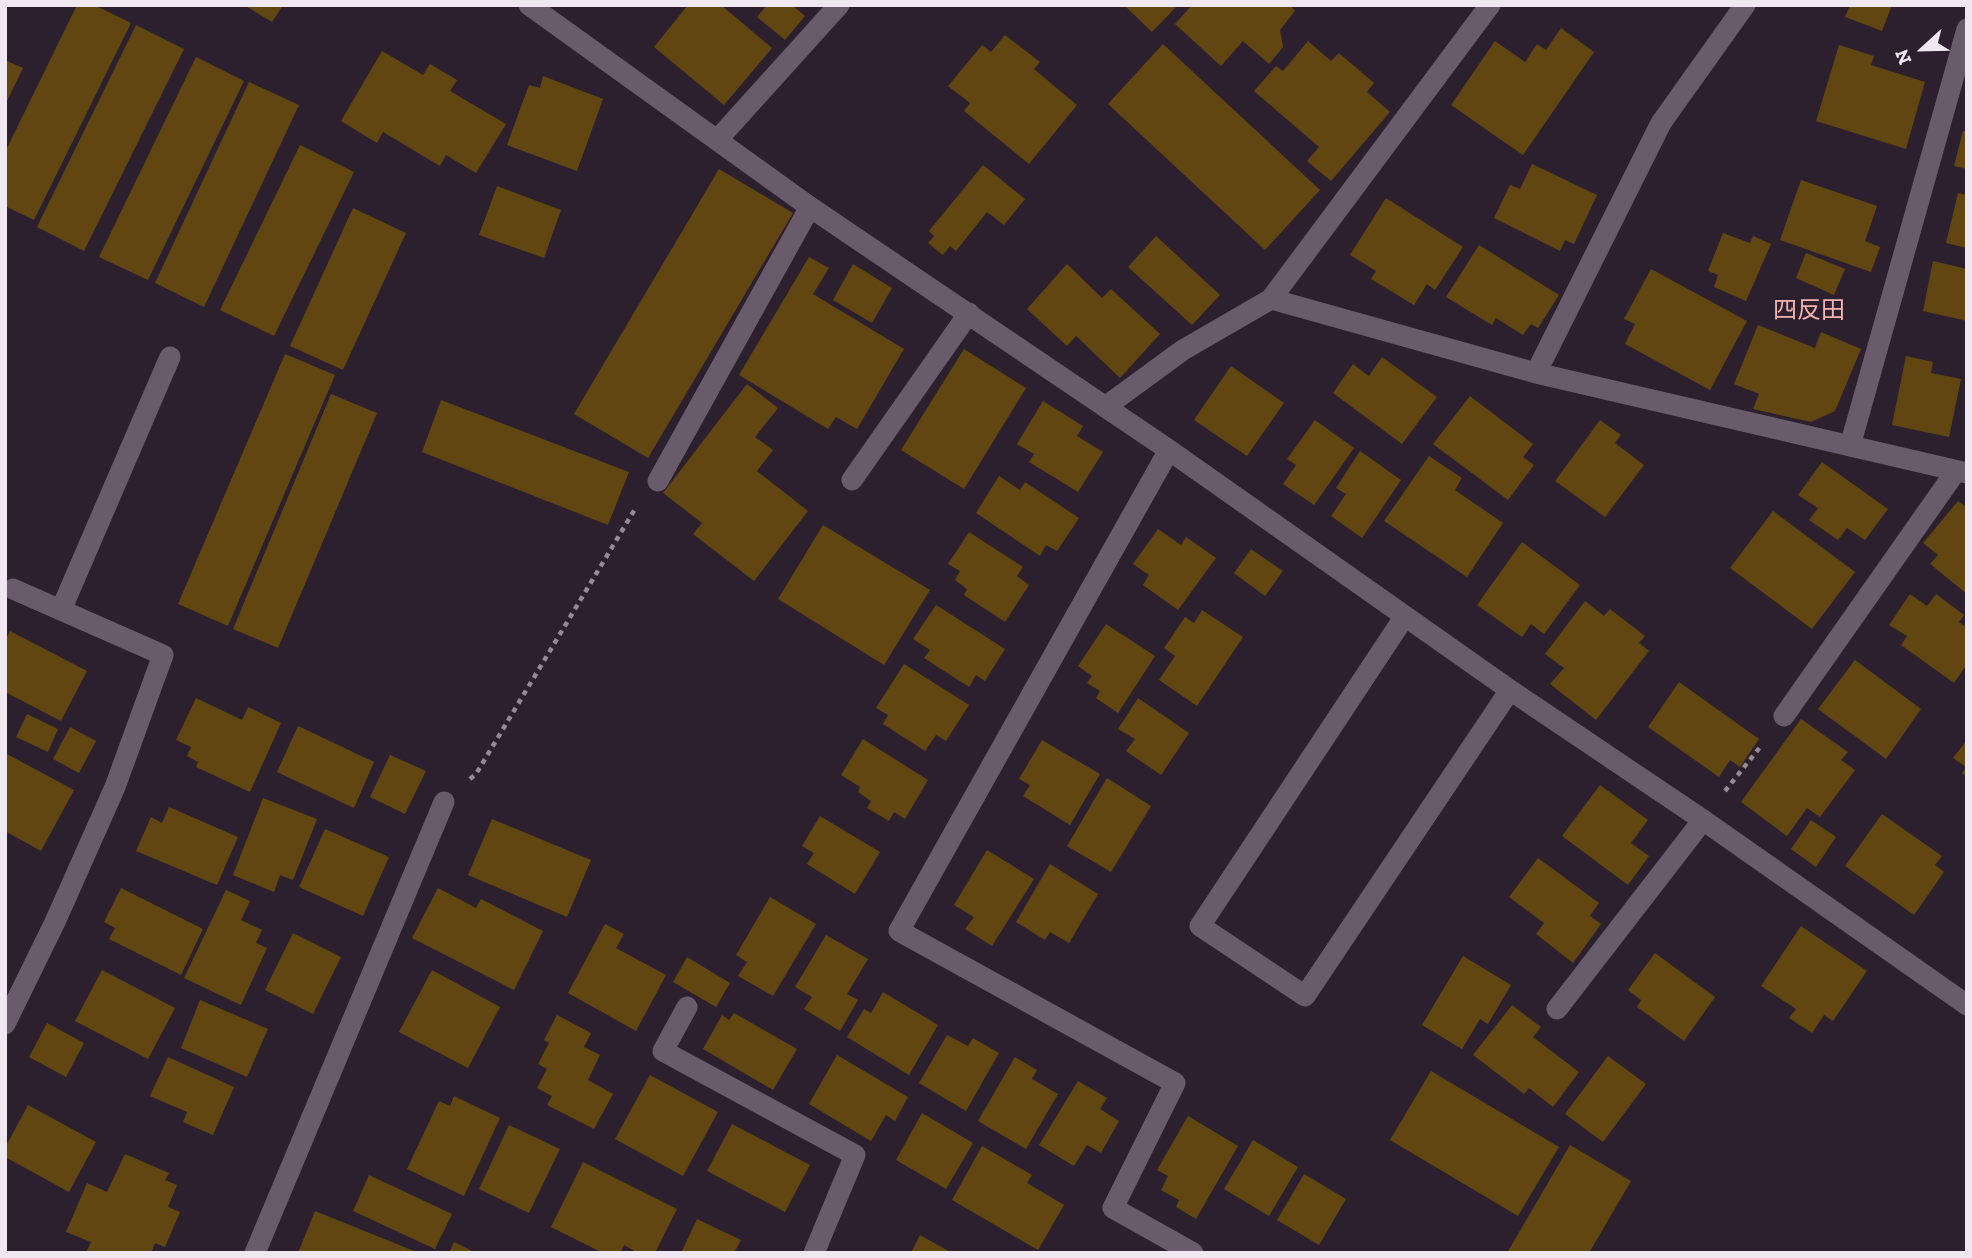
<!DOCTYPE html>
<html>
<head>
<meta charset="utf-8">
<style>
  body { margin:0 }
  #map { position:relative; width:1972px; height:1258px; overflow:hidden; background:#2c202e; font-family:"Zilla Slab",serif }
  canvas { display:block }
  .frame { position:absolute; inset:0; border:7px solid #f0e8f1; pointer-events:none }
  .north { position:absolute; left:1888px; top:14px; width:70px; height:70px; -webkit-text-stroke:5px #2c202e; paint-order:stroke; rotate:248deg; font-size:19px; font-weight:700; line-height:28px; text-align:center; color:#f0e8f1 }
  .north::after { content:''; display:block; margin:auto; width:24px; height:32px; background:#f0e8f1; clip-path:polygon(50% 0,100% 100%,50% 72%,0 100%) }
</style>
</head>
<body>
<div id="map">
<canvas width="1972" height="1258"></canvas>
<div class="frame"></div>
<div class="north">N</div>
</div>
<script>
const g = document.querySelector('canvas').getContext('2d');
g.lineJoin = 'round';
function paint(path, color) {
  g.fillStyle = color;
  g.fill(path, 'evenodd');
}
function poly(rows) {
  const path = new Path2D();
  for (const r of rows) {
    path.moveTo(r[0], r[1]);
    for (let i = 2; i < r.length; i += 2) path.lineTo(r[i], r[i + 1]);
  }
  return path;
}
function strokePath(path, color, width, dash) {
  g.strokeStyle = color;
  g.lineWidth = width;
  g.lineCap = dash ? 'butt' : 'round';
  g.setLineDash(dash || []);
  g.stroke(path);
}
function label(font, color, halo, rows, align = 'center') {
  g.font = font + ' "Zilla Slab","Noto Sans JP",serif';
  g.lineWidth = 5;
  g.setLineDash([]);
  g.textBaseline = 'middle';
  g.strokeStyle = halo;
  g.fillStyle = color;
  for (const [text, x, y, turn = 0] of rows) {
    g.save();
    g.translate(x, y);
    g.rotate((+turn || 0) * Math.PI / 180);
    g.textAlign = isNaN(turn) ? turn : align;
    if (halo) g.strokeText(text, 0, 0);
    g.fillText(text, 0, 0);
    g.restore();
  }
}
paint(poly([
  [77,5,94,5,131,23,34,220,5,206,5,152],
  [244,5,283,5,272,22],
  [688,5,721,5,772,48,724,105,654,47],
  [767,5,792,5,805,16,785,40,757,17],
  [1124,5,1178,5,1152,32],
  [1192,5,1290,5,1295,11,1280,30,1283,47,1269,64,1243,41,1221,66,1175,24],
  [1850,5,1892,5,1882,31,1845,17],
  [136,25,184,49,84,251,37,227],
  [1561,28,1594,52,1523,155,1451,105,1495,41,1525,62,1537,44,1546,50],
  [1005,35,1040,62,1034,69,1077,105,1029,164,964,111,970,103,948,86,982,45,991,52],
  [1308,41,1331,61,1339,53,1374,83,1367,92,1390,112,1331,181,1307,161,1319,147,1254,91,1276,66,1283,71],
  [1163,44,1320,190,1265,250,1108,104],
  [1839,45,1874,56,1871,65,1925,82,1906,149,1816,121],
  [382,51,423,75,430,64,457,80,450,91,506,124,476,173,446,155,440,166,383,132,377,143,341,121],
  [196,57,244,81,148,280,99,257],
  [5,60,23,68,5,105],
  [543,76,603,99,577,171,507,145,529,85,540,88],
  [249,82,299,105,204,307,155,283],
  [1963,131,1967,132,1967,169,1954,166],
  [300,145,354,172,274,336,220,310],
  [1532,164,1597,195,1574,244,1565,240,1560,251,1494,218,1510,185,1520,189],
  [983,165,1025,199,1004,225,987,212,956,251,950,246,943,255,928,243,934,236,929,231],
  [719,169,793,213,648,458,574,414],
  [1801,180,1877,206,1865,241,1880,247,1871,272,1780,240],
  [497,186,561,210,544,258,479,235],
  [1958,193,1967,195,1967,248,1946,243],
  [1386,198,1463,247,1435,290,1427,284,1414,305,1371,279,1376,271,1350,255],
  [353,208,406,233,343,370,290,346],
  [1723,233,1750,243,1753,236,1771,244,1746,301,1714,287,1718,275,1708,271],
  [1156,236,1220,295,1192,325,1128,267],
  [1479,245,1559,295,1538,328,1531,324,1523,335,1496,318,1492,325,1446,297],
  [1806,253,1845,269,1834,295,1796,278],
  [809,257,829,268,813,294,904,349,857,429,836,417,828,429,739,375],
  [1933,261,1967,269,1967,321,1923,311],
  [853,264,892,288,872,323,833,300],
  [1067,264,1102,298,1111,289,1160,334,1120,378,1076,336,1067,346,1027,309],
  [1651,269,1747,321,1710,390,1625,344,1635,324,1624,319],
  [1758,325,1815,348,1821,332,1861,349,1835,411,1811,422,1753,409,1759,394,1734,384],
  [964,349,1026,388,964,489,901,450],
  [285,354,335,375,228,626,178,604],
  [1906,356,1933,362,1931,373,1961,379,1949,437,1892,425],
  [1382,357,1437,397,1402,444,1333,393,1353,364,1369,376],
  [1231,366,1284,403,1247,456,1194,420],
  [747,384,778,408,755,437,773,450,757,471,808,511,754,581,693,534,702,523,663,493],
  [331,394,377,413,278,648,233,629],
  [1470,396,1533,444,1523,457,1534,465,1508,500,1433,444],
  [441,400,629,472,608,525,422,452],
  [1043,401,1083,426,1077,436,1103,452,1078,492,1029,462,1034,454,1017,444],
  [1315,420,1354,448,1314,505,1283,484,1296,465,1287,459],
  [1600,420,1621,435,1615,443,1644,465,1605,517,1555,481],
  [1360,451,1401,480,1362,538,1331,516,1346,494,1336,488],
  [1429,456,1462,478,1455,490,1503,523,1467,577,1384,521],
  [1822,462,1888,509,1865,540,1847,528,1838,540,1809,520,1818,508,1798,495],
  [999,476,1020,490,1025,482,1079,518,1057,551,1046,545,1040,556,976,513],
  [1958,501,1967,508,1967,594,1930,564,1938,555,1923,543],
  [1773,511,1855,572,1812,629,1730,568],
  [823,525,930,590,884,665,778,599],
  [1158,529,1181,545,1186,537,1216,558,1178,610,1143,585,1149,575,1133,564],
  [969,532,1023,567,1017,576,1029,585,1005,622,964,595,967,589,955,580,960,571,948,564],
  [1522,542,1580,585,1544,634,1531,624,1522,637,1477,605],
  [1251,549,1283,571,1265,596,1234,573],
  [1910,594,1927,606,1936,594,1964,615,1959,622,1967,628,1967,664,1954,683,1901,645,1907,636,1889,625],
  [1585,601,1604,616,1610,609,1645,636,1639,643,1649,651,1596,720,1550,684,1564,668,1545,654],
  [936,605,1005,649,985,681,976,675,969,687,924,658,930,650,913,639],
  [1202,610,1243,637,1197,706,1159,680,1175,656,1164,648,1185,617,1194,623],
  [1106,624,1155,656,1118,713,1096,698,1100,691,1087,683,1092,676,1078,666],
  [10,631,87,671,61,721,5,692,5,641],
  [1855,660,1921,709,1886,759,1818,709],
  [904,664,969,705,946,741,936,735,925,751,883,724,888,715,876,708],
  [1679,682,1759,739,1740,767,1730,760,1719,777,1648,727],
  [196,698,242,720,248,707,281,723,250,792,196,767,198,762,187,756,191,747,176,740],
  [1138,698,1189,733,1161,775,1126,751,1135,739,1118,729],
  [27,714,58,729,48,752,16,737],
  [1801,719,1848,752,1841,760,1855,770,1820,817,1807,808,1787,836,1741,802],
  [298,726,374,762,354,808,277,772],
  [70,727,96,741,79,773,53,759],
  [863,739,928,780,905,819,894,812,889,821,867,808,871,801,858,792,860,787,841,775],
  [1042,740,1100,774,1070,825,1023,796,1030,785,1019,779],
  [1967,740,1967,777,1962,773,1966,767,1953,758],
  [5,753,74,790,41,851,5,831],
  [390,755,426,771,405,814,370,797],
  [1107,778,1151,806,1111,872,1067,846],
  [1600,785,1648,820,1631,843,1649,856,1628,885,1562,836],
  [263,798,317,819,293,880,280,875,274,892,233,875],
  [169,807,238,837,217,885,136,851,151,817,162,823],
  [1882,814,1942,856,1935,865,1944,872,1914,915,1845,866],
  [820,816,880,852,855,894,807,864,814,853,802,846],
  [492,819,591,860,567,917,468,875],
  [1811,820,1836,837,1816,867,1791,849],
  [325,829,389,857,363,916,299,887],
  [987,850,1034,879,992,946,965,929,974,917,954,905],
  [1538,858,1599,903,1590,916,1601,924,1573,963,1536,934,1544,923,1509,897],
  [1050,864,1098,894,1069,943,1050,932,1045,940,1016,922],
  [121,888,203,929,181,975,109,939,115,928,104,922],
  [438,888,476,908,481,899,543,931,514,990,412,938],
  [226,890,250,901,241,920,262,930,256,943,267,948,241,1005,184,978],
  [770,897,816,924,773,996,738,976,747,962,736,955],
  [605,924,624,934,616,948,666,975,636,1031,568,993],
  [1801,926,1867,971,1833,1021,1824,1015,1812,1033,1789,1018,1796,1009,1761,986],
  [293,933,341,957,313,1014,265,990],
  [826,935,868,959,847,994,858,1000,840,1031,804,1009,812,997,795,987],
  [1655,953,1715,997,1684,1041,1637,1007,1641,1000,1628,990],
  [1463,956,1511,985,1488,1024,1480,1019,1462,1049,1422,1025],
  [687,957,730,983,716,1007,673,982],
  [102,970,175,1008,148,1059,75,1021],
  [432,970,500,1007,468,1068,399,1032],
  [883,992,938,1025,909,1075,847,1037,864,1009,871,1013],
  [200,1000,268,1029,247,1077,181,1048],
  [1512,1005,1541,1027,1533,1037,1579,1072,1553,1107,1529,1088,1524,1094,1473,1055],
  [734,1013,797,1049,773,1090,703,1049,722,1015,729,1020],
  [557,1015,591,1033,584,1047,600,1055,588,1080,613,1094,594,1129,547,1105,552,1096,537,1088,547,1069,538,1064,549,1043,544,1040],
  [47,1023,84,1043,66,1077,29,1057],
  [947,1035,968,1046,973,1038,999,1053,966,1111,919,1083],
  [837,1055,908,1097,895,1121,886,1115,871,1141,809,1104],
  [1608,1056,1646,1084,1603,1142,1565,1114],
  [168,1057,234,1087,213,1135,183,1122,187,1112,150,1096],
  [1015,1057,1037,1070,1032,1079,1058,1094,1026,1149,978,1121],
  [1431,1071,1559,1147,1518,1216,1390,1140],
  [650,1075,718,1112,683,1176,615,1139],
  [1078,1081,1107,1098,1100,1109,1119,1121,1101,1153,1087,1145,1074,1166,1039,1145],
  [454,1096,500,1118,464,1196,407,1169,439,1101,450,1106],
  [28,1105,96,1142,69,1192,5,1157,5,1148],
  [922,1113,973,1143,946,1189,896,1160],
  [1188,1116,1238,1146,1196,1219,1176,1207,1179,1200,1161,1190,1168,1176,1157,1170],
  [732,1124,810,1165,785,1212,707,1171],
  [509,1125,560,1149,529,1213,479,1189],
  [1253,1140,1298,1167,1269,1216,1224,1189],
  [1570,1145,1631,1181,1589,1253,1507,1253],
  [982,1146,1032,1175,1027,1183,1064,1205,1038,1250,952,1200],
  [125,1154,169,1173,165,1180,177,1185,168,1207,180,1212,165,1247,155,1243,151,1253,86,1253,91,1242,66,1232,87,1183,107,1192],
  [583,1162,677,1209,655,1253,638,1253,624,1245,620,1253,603,1253,551,1227],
  [1304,1174,1346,1199,1319,1245,1277,1220],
  [369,1175,452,1214,435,1249,353,1211],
  [315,1211,419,1253,298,1253],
  [697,1219,741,1240,734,1253,681,1253],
  [920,1235,952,1253,911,1253],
  [454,1242,476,1253,449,1253]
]), '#614612');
strokePath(poly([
  [470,779,476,774,635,509],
  [1725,791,1761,746]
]), '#948b96', 4.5, [5, 5]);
strokePath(poly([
  [1271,299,1490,5],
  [1850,446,1967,29],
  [852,480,969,313],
  [658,481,810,207],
  [61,610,170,357],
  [1784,716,1956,471],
  [687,1007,663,1051,855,1155,814,1253],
  [1557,1009,1703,820],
  [5,1024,55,922,115,787,163,655,13,589],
  [255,1253,444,802]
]), '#695b6b', 21);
strokePath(poly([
  [529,5,810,207,1169,450,1510,690,1703,820,1967,1005],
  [718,139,839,5],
  [1536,373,1661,123,1745,5],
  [1105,407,1183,350,1271,299,1536,373,1967,473],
  [1169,450,899,931,1175,1083,1113,1208,1193,1253],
  [1405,616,1200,926,1305,996,1510,690]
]), '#695b6b', 21);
label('24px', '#f7b3af', '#2c202e', [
  ["四反田",1809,311]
]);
</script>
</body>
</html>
